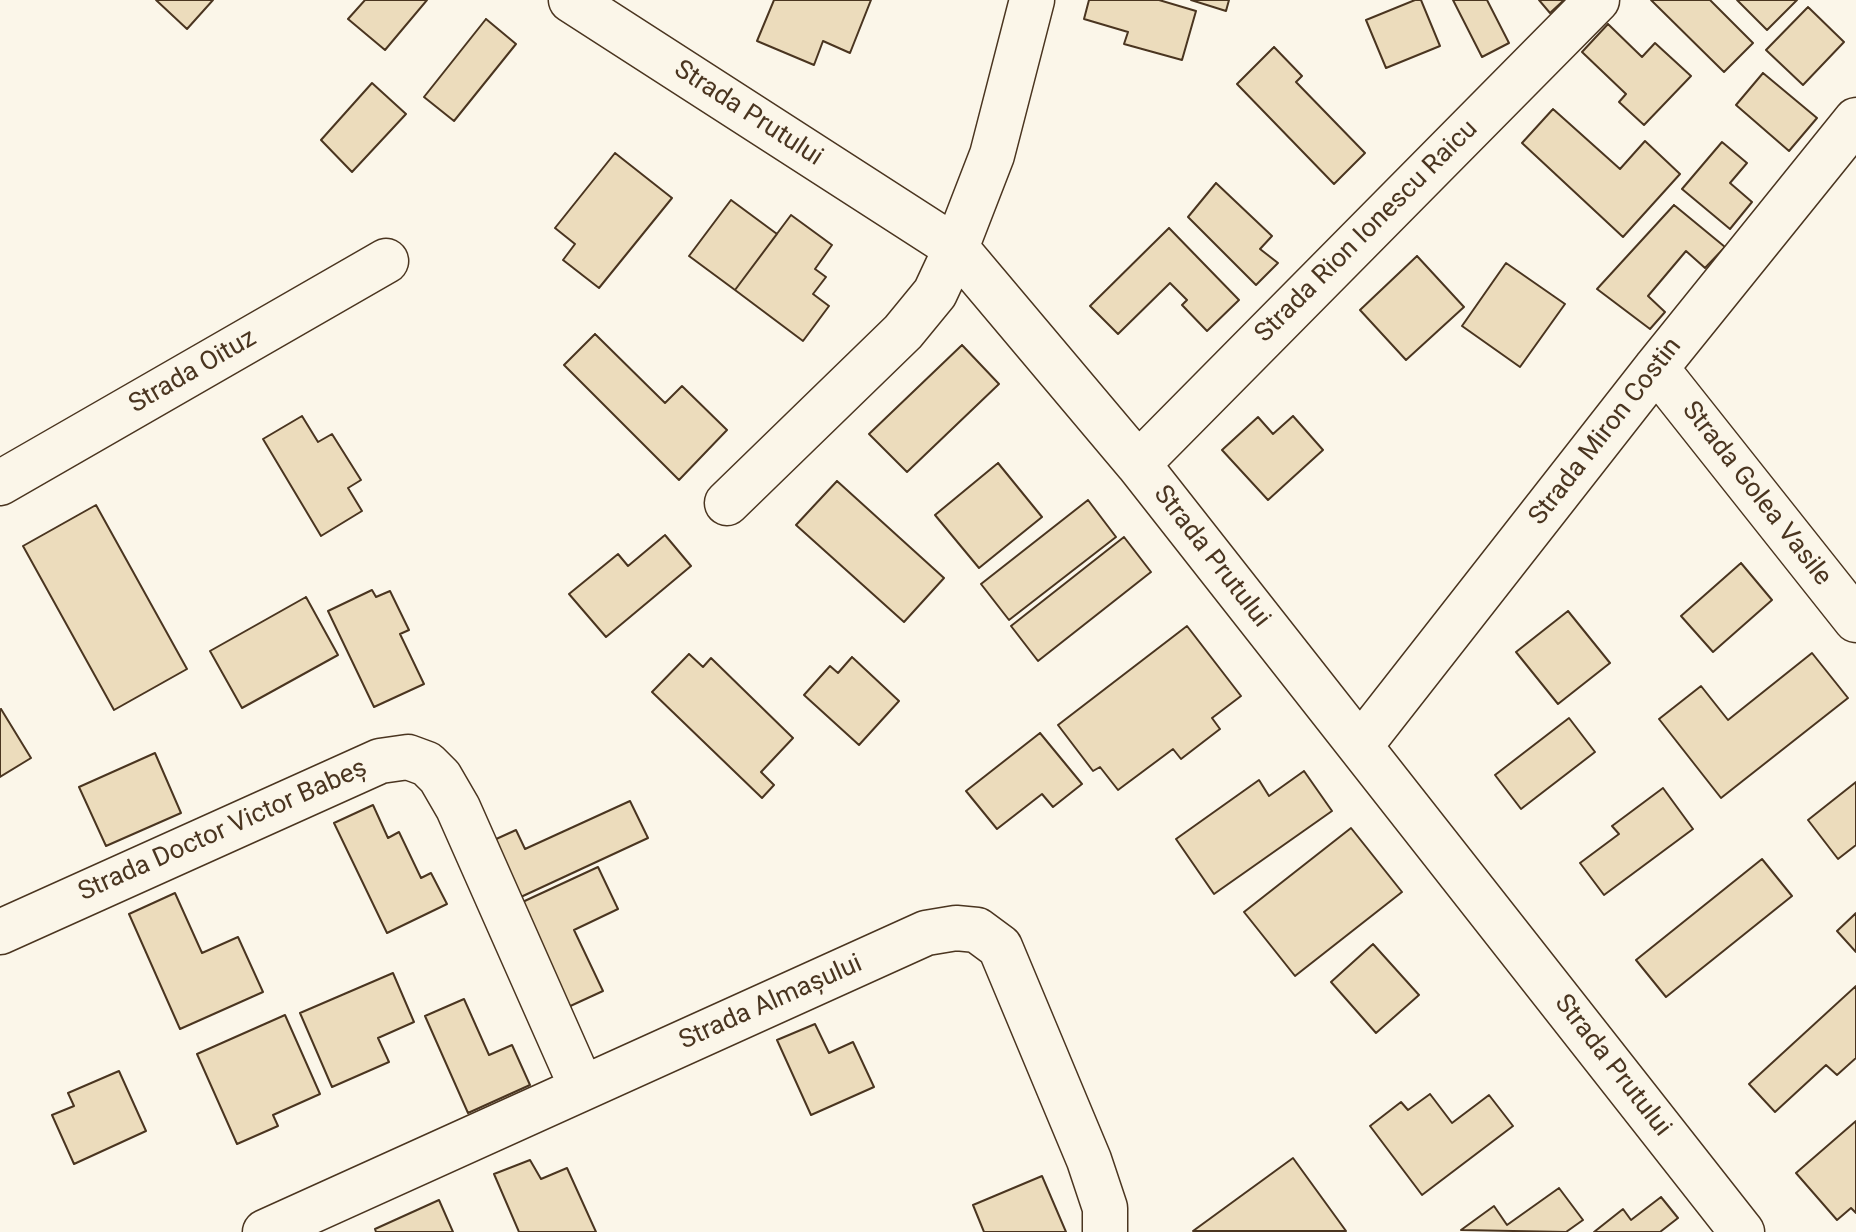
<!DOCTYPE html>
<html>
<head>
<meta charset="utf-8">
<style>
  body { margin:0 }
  canvas { display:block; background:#fbf6e9 }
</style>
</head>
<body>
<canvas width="1856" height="1232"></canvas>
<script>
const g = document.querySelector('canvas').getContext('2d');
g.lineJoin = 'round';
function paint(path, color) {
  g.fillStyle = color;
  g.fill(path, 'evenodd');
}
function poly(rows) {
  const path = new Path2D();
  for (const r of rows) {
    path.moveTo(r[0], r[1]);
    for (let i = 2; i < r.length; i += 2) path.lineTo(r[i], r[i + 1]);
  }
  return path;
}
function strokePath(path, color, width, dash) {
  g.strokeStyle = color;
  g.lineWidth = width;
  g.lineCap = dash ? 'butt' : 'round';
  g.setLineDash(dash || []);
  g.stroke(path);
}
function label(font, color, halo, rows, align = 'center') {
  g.font = font + ' Roboto,sans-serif';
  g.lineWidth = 6;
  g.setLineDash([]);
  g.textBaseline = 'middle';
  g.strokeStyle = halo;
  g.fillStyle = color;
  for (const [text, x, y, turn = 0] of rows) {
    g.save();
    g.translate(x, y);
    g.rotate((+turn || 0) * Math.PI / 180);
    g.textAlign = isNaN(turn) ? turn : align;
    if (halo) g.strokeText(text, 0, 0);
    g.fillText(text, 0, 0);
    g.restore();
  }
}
const building = poly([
  [156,0,213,0,187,29,156,0],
  [365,0,427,0,385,50,348,19,365,0],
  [774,0,871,0,850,53,823,41,814,65,757,41,774,0],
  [1089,0,1159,0,1196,11,1182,60,1124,44,1128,32,1084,19,1089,0],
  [1191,0,1229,0,1226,11,1191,0],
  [1415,0,1421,0,1440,46,1386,68,1366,20,1415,0],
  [1453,0,1487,0,1509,43,1482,57,1453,0],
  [1539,0,1564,0,1550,13,1539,0],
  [1651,0,1710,0,1753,43,1724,72,1651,0],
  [1737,0,1797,0,1767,30,1737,0],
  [1808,7,1844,42,1803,85,1766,50,1808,7],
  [486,19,516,44,454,121,424,97,486,19],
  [1608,24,1642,57,1655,43,1691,76,1644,125,1619,102,1626,94,1582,52,1608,24],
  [1274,47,1302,76,1296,82,1365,153,1334,184,1237,84,1274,47],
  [1763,73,1817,118,1789,151,1736,105,1763,73],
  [372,83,406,114,352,172,321,140,372,83],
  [1553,109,1620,169,1645,141,1680,174,1623,237,1522,143,1553,109],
  [1722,142,1747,163,1730,183,1752,202,1730,229,1682,189,1722,142],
  [615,153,672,198,599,288,563,260,575,244,555,228,615,153],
  [1216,183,1272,236,1260,249,1278,263,1256,285,1188,217,1216,183],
  [731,200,777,234,735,290,689,256,731,200],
  [1674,205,1725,247,1705,268,1686,251,1648,296,1665,312,1650,329,1597,289,1674,205],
  [791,215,832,245,815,269,826,277,813,294,829,306,803,341,735,290,791,215],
  [1169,228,1239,300,1207,331,1182,305,1187,300,1170,283,1118,334,1090,306,1169,228],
  [1417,256,1464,307,1406,360,1360,310,1417,256],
  [1506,263,1565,304,1520,367,1462,326,1506,263],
  [595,334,665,403,682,386,727,430,679,480,564,365,595,334],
  [962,345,999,384,907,472,869,434,962,345],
  [302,416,318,442,332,434,361,480,348,488,362,511,321,536,263,439,302,416],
  [1293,416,1323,450,1268,500,1222,450,1258,417,1273,434,1293,416],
  [998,463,1042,517,979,568,935,515,998,463],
  [837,481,944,578,904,622,796,525,837,481],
  [1088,500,1116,537,1009,620,981,584,1088,500],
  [96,505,187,669,114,710,23,546,96,505],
  [665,535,691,566,606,637,569,594,618,554,628,566,665,535],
  [1124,537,1151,572,1038,661,1011,626,1124,537],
  [1741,563,1772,600,1713,652,1681,616,1741,563],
  [372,590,376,597,390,591,409,630,400,634,424,684,374,707,328,611,372,590],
  [306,597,338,655,242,708,210,651,306,597],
  [1568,611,1610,663,1558,704,1516,652,1568,611],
  [1187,626,1241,696,1212,718,1220,729,1181,759,1173,749,1118,790,1100,767,1093,771,1058,725,1187,626],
  [1812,653,1848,698,1721,798,1659,719,1701,686,1728,720,1812,653],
  [689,654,703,667,711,658,793,738,761,772,774,785,762,798,652,692,689,654],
  [852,657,899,701,859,745,804,695,830,666,838,673,852,657],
  [1,709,31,758,0,777,0,710,1,709],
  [1569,718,1595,752,1521,809,1495,775,1569,718],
  [1040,733,1082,784,1053,807,1042,794,997,829,966,791,1040,733],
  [155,753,181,813,106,846,79,787,155,753],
  [1304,771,1332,811,1214,894,1176,839,1259,780,1269,796,1304,771],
  [1856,782,1856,845,1838,859,1808,820,1856,782],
  [1663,788,1693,829,1604,895,1580,863,1619,834,1612,826,1663,788],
  [630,801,648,838,510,902,483,845,516,830,525,849,630,801],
  [373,805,388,838,399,832,421,878,431,873,447,904,387,933,334,823,373,805],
  [1351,828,1402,892,1295,976,1244,912,1351,828],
  [1762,859,1792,896,1666,997,1636,960,1762,859],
  [598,867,618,909,574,930,603,991,566,1008,516,905,598,867],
  [175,893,202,953,238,937,263,992,180,1029,129,914,175,893],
  [1856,913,1856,952,1837,931,1856,913],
  [1373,944,1419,995,1376,1033,1331,982,1373,944],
  [393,973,414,1022,378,1038,389,1062,332,1087,300,1013,393,973],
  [1856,986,1856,1058,1837,1075,1826,1065,1775,1112,1749,1084,1856,986],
  [464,999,489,1055,512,1045,530,1085,468,1113,425,1016,464,999],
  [285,1015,320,1094,273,1115,278,1126,237,1144,197,1054,285,1015],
  [815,1024,829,1053,853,1042,874,1087,811,1115,777,1040,815,1024],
  [119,1071,146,1131,74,1164,52,1115,74,1106,68,1093,119,1071],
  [1430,1094,1452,1123,1489,1095,1513,1126,1422,1195,1370,1126,1401,1102,1408,1110,1430,1094],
  [1856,1121,1856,1213,1851,1208,1837,1220,1796,1173,1856,1121],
  [1293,1158,1346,1231,1193,1231,1293,1158],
  [530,1160,541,1179,567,1168,596,1232,519,1232,494,1174,530,1160],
  [1042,1176,1066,1232,984,1232,973,1205,1042,1176],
  [1559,1188,1583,1220,1566,1232,1461,1230,1494,1206,1507,1225,1559,1188],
  [1661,1197,1678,1218,1660,1232,1594,1232,1623,1209,1631,1220,1661,1197],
  [439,1200,453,1232,376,1232,375,1229,439,1200]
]);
paint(building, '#ecdcbc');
strokePath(building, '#4a3520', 2);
const minor = poly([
  [571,0,956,248,1138,464,1742,1232],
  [1656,368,1856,620],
  [1138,464,1597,0],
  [0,483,386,261],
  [727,503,903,332,935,293,956,248,992,155,1032,0],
  [1360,746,1656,368,1856,120],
  [0,932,380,761,408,757,427,764,440,777,458,808,582,1088],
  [265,1232,926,933,956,928,977,930,1000,947,1089,1160,1105,1208,1105,1232]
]);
strokePath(minor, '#4a3520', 47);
strokePath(minor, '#fbf6e9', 44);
label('26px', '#4a3520', '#fbf6e9', [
  ["Strada Prutului",748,114,33],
  ["Strada Rion Ionescu Raicu",1367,232,-45],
  ["Strada Oituz",193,372,-30],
  ["Strada Miron Costin",1606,432,-52],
  ["Strada Golea Vasile",1756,494,52],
  ["Strada Prutului",1211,557,52],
  ["Strada Doctor Victor Babeș",223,831,-24],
  ["Strada Almașului",771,1003,-24],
  ["Strada Prutului",1612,1066,52]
]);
</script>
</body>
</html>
